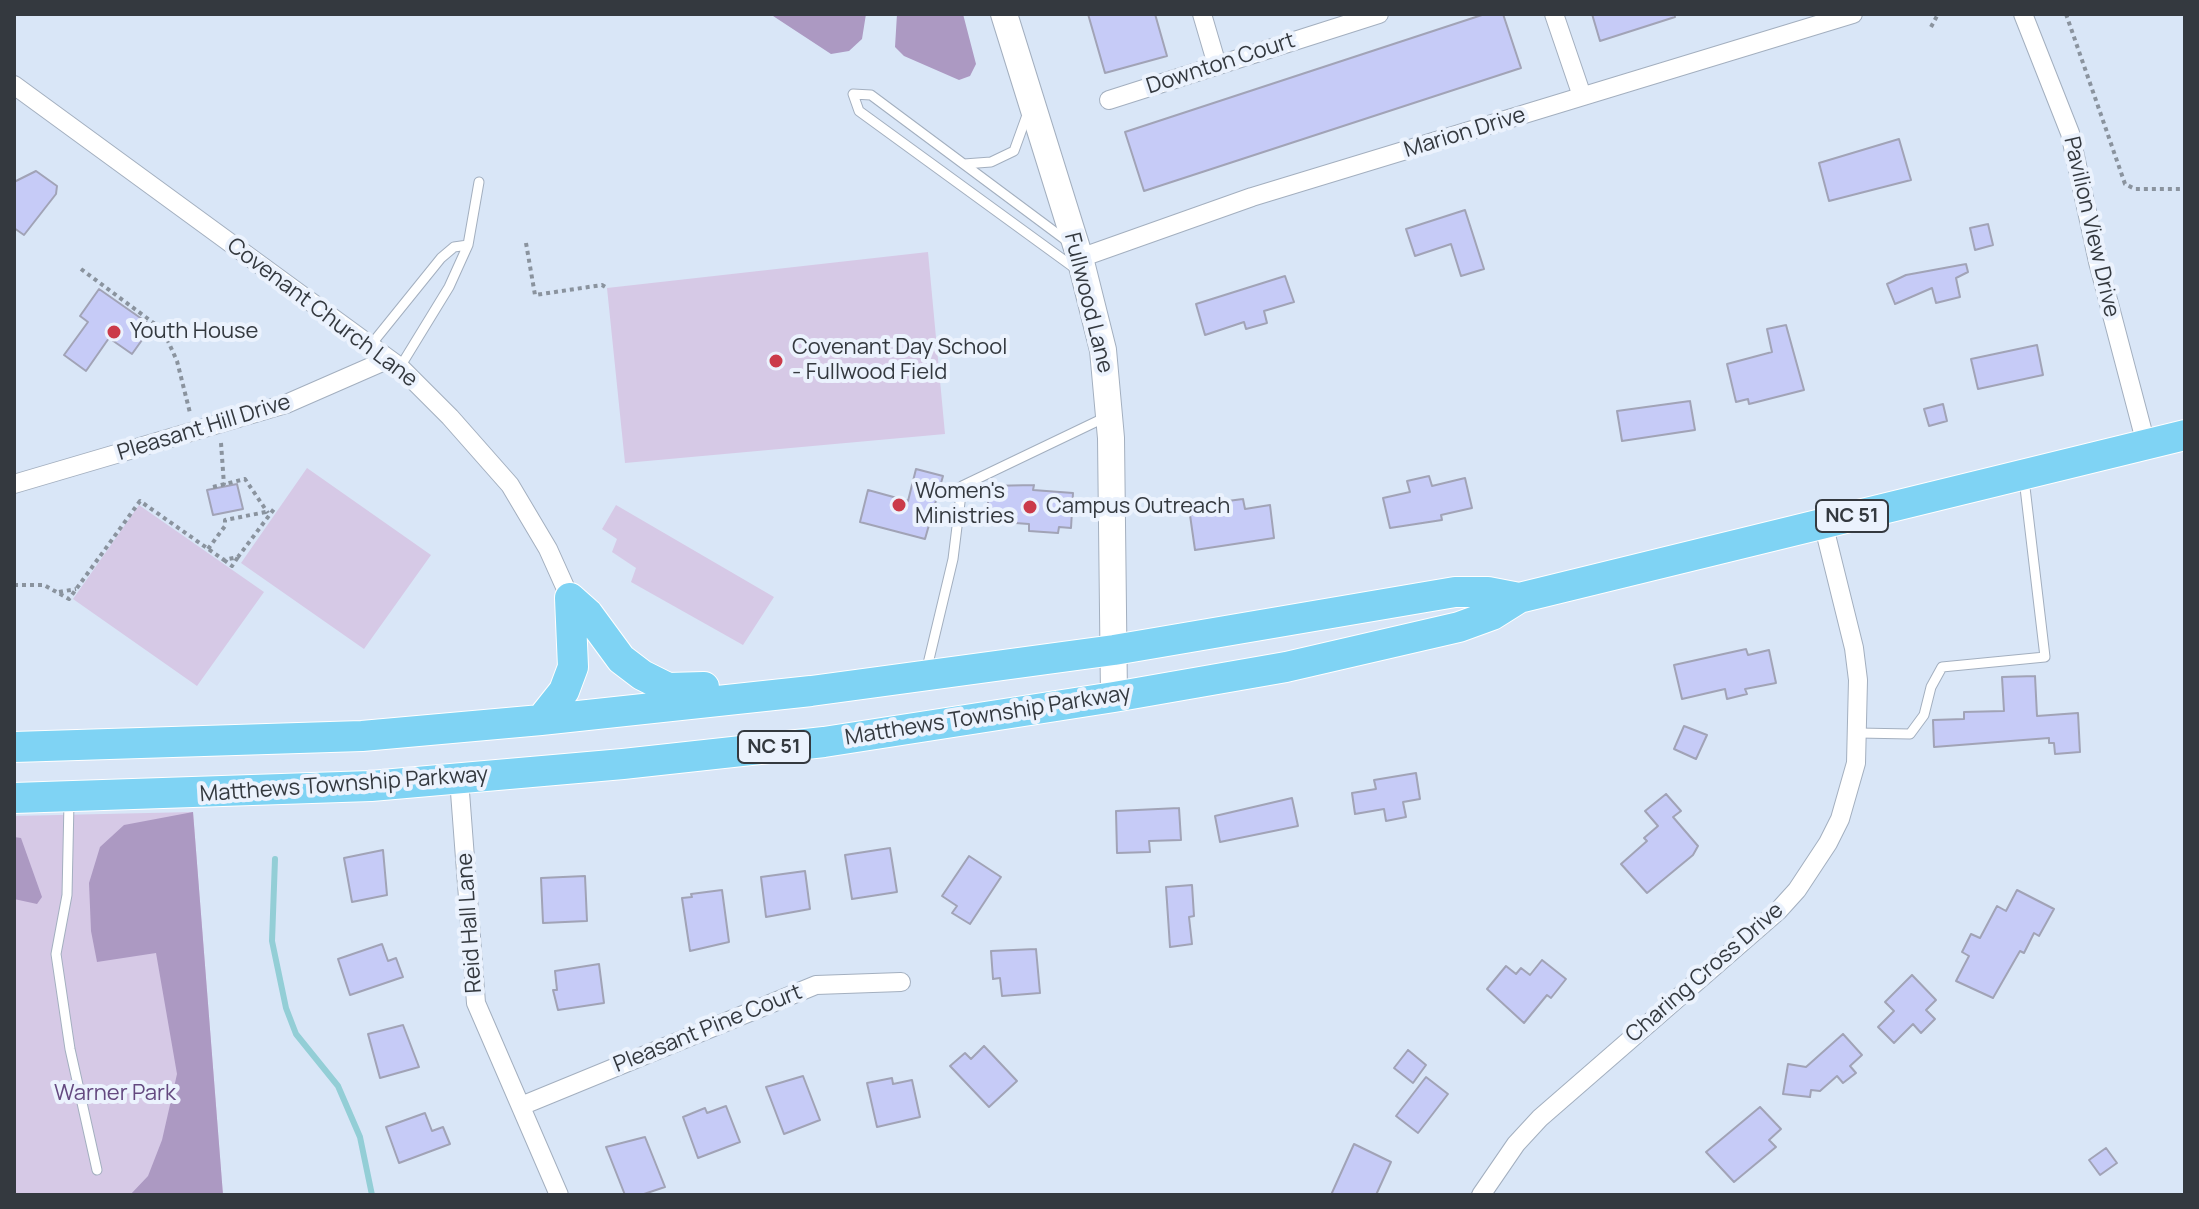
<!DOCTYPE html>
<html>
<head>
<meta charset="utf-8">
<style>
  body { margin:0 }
  #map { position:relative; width:2199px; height:1209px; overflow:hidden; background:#d9e6f7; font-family:Manrope,sans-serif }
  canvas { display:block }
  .frame { position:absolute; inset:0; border:16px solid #34393f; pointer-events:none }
</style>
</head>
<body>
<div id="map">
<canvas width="2199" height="1209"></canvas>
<div class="frame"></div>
</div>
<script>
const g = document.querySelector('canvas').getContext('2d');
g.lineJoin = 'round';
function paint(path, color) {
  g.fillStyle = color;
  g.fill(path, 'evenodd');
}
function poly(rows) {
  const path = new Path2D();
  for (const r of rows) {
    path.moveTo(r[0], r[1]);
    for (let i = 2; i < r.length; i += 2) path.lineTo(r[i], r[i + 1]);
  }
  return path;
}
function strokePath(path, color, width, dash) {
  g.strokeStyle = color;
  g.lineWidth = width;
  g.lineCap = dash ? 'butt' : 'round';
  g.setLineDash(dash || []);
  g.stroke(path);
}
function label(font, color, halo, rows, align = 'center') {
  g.font = font + ' Manrope,sans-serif';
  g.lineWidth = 8;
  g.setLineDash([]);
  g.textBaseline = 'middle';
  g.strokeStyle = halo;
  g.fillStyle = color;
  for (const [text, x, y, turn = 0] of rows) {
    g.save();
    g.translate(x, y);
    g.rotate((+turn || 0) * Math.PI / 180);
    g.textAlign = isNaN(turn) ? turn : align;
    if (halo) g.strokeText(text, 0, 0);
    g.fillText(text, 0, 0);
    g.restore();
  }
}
paint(poly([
  [928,252,945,434,625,463,607,288],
  [307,468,431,555,364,649,241,563],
  [139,505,264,592,197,686,73,599],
  [616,505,774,597,743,645,631,582,636,568,612,552,617,539,602,529],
  [193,812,223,1195,14,1195,14,816]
]), '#d6c9e6');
paint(poly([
  [770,14,866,14,862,39,849,51,831,54],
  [897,14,963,14,976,64,970,76,959,80,904,56,895,47],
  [193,812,223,1195,130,1195,148,1176,162,1140,177,1074,156,953,97,962,91,931,89,883,100,847,124,825],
  [14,837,21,838,42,897,37,904,14,899]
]), '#ac99c2');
strokePath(poly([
  [275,859,272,941,286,1008,296,1034,338,1086,360,1137,372,1195]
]), '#93ced6', 6);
const building = poly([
  [1088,14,1155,14,1167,56,1105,73,1088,14],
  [1485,14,1503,14,1521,68,1144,191,1125,132,1485,14],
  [1592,14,1674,14,1675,17,1600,41,1592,14],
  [1899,139,1911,180,1829,201,1819,163,1899,139],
  [36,171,57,186,56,194,24,235,14,228,14,182,36,171],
  [1465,210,1484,269,1461,276,1451,244,1415,256,1406,229,1465,210],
  [1988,224,1993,245,1975,250,1970,228,1988,224],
  [1966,264,1968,272,1956,278,1960,297,1936,303,1932,288,1895,304,1887,284,1906,275,1966,264],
  [1285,276,1294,302,1264,311,1267,323,1246,329,1244,322,1205,335,1196,304,1285,276],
  [99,289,152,326,132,354,109,338,86,371,64,355,88,322,80,316,99,289],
  [1786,325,1804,390,1749,404,1748,399,1736,402,1727,364,1772,352,1767,329,1786,325],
  [2037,345,2043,375,1978,389,1971,359,2037,345],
  [1690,401,1695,430,1622,441,1617,411,1690,401],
  [1943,404,1947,421,1929,426,1924,409,1943,404],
  [916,469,943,476,925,539,860,522,868,490,908,501,916,469],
  [1429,476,1432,486,1465,478,1472,508,1441,515,1442,520,1390,528,1383,498,1410,492,1407,481,1429,476],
  [237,484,243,509,213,515,207,490,237,484],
  [1034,485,1033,490,1073,493,1071,528,1059,527,1058,533,1029,531,1029,524,987,521,989,486,1034,485],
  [1243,499,1245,509,1270,505,1274,538,1195,550,1190,515,1222,510,1220,502,1243,499],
  [1746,649,1748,655,1769,650,1776,683,1745,689,1747,694,1727,699,1725,689,1682,699,1674,665,1746,649],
  [2035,676,2037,716,2078,713,2080,752,2055,754,2054,743,2049,743,2049,738,1934,747,1933,720,1964,719,1964,712,2004,711,2002,677,2035,676],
  [1684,726,1707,735,1696,759,1674,749,1684,726],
  [1416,773,1420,799,1403,802,1406,817,1386,821,1384,809,1355,814,1352,793,1376,789,1374,780,1416,773],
  [1666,794,1681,811,1673,817,1698,846,1693,855,1647,893,1621,864,1647,841,1644,838,1658,826,1645,811,1666,794],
  [1292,798,1298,826,1220,842,1215,816,1292,798],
  [1179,808,1181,840,1149,841,1150,852,1117,853,1116,811,1179,808],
  [890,848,897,892,852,899,845,855,890,848],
  [383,850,387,895,352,902,344,858,383,850],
  [969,856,1001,877,970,924,952,913,957,906,942,896,969,856],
  [805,871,810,909,766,917,761,877,805,871],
  [585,876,587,921,543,923,541,878,585,876],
  [1192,885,1194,916,1189,917,1192,944,1170,947,1166,887,1192,885],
  [722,890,729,942,690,951,682,898,692,897,691,894,722,890],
  [2017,890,2054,909,2039,936,2034,933,2024,953,2020,951,1993,998,1956,981,1969,956,1962,952,1971,934,1980,938,1997,906,2006,911,2017,890],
  [382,944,388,961,396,958,403,977,350,995,338,959,382,944],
  [1036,949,1040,993,1002,996,1000,978,993,979,991,951,1036,949],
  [1542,960,1566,979,1551,998,1547,995,1524,1023,1487,989,1506,966,1516,974,1521,968,1530,975,1542,960],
  [599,964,604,1003,558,1010,553,990,557,990,555,971,599,964],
  [1912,975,1936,1000,1926,1010,1935,1019,1921,1033,1913,1024,1894,1043,1878,1027,1894,1011,1885,1002,1912,975],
  [403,1025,419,1067,380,1078,368,1034,403,1025],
  [1843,1034,1862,1055,1850,1066,1856,1073,1843,1083,1837,1076,1820,1091,1811,1090,1810,1097,1783,1094,1788,1064,1806,1067,1843,1034],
  [984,1046,1017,1081,989,1107,950,1066,965,1053,971,1059,984,1046],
  [1408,1050,1426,1065,1413,1083,1394,1068,1408,1050],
  [803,1076,820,1120,784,1134,766,1087,803,1076],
  [1426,1077,1448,1094,1418,1133,1396,1116,1426,1077],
  [892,1078,893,1084,912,1080,920,1117,877,1127,867,1083,892,1078],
  [726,1106,740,1142,698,1158,683,1117,705,1108,707,1113,726,1106],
  [1760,1107,1781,1129,1769,1140,1776,1147,1734,1182,1706,1152,1760,1107],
  [425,1113,432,1131,443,1127,450,1144,399,1163,386,1127,425,1113],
  [645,1137,665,1187,641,1195,625,1195,606,1147,645,1137],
  [1354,1144,1391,1162,1376,1195,1331,1195,1354,1144],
  [2106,1148,2117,1163,2100,1175,2089,1160,2106,1148]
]);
paint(building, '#c6cbf7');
strokePath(building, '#a1a3b6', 2);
const lane = poly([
  [964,164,991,162,1014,151,1027,115],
  [1067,241,871,95,853,94,859,111,1076,269],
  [370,346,441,258,454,247,468,245],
  [400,367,449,287,468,245,479,182],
  [926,672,953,559,962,486,1106,417],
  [1859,733,1910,734,1924,715,1931,687,1942,667,2045,657,2024,479],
  [69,802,67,895,56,954,70,1049,97,1170]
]);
const street = poly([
  [1202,14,1217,65],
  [1554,14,1582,96],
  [2023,14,2070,133,2098,262,2146,444],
  [14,85,400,367,450,417,510,485,548,549,570,598],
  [1109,100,1379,14],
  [1080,258,1252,197,1853,14],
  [14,484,286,404,389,359],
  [459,779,476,1003,559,1195],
  [521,1106,816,985,901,982],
  [1481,1195,1516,1144,1540,1118,1778,911,1797,890,1828,843,1840,819,1856,763,1858,680,1854,648,1823,523]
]);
const secondary = poly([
  [1004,14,1080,258,1103,350,1111,438,1114,697]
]);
const primary = poly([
  [570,598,588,614,621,659,642,675,668,688,704,687],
  [541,720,564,691,573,667,570,598],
  [14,747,362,736,541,720,811,691,1114,650,1455,592,1488,592,1519,598],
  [14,798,371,786,623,764,824,742,1114,697,1286,667,1459,627,1492,615,1519,598,2185,435]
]);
strokePath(lane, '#a3afbf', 11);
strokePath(street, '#a3afbf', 20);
strokePath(secondary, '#a3afbf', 28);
strokePath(primary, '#fff', 32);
strokePath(poly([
  [2066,14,2125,184,2135,189,2185,189],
  [1931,27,1938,14],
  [526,243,535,295,602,285,607,288],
  [81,269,163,330,177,361,190,413],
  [221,443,224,485],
  [213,487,245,479,268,513],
  [208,549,225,526,225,520,266,512],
  [224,560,232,566,238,557],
  [14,585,44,585,69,599,140,501,224,560,238,557,274,509],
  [59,592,76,589]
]), '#8a939e', 4, [4, 4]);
strokePath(lane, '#fff', 9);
strokePath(street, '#fff', 18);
strokePath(secondary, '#fff', 26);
strokePath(primary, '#7fd3f4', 30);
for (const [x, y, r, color] of [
  [114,332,8,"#cb3b4a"],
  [776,361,8,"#cb3b4a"],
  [899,505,8,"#cb3b4a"],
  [1030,507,8,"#cb3b4a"]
]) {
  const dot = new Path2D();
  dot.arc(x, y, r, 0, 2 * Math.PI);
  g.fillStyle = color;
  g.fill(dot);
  strokePath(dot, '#ebf2fd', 3);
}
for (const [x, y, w] of [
  [1852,516,72],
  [774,747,72]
]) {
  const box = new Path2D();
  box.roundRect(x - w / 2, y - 16, w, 32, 6);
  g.fillStyle = '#ebf2fd';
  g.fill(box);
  strokePath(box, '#34393f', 2);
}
label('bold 20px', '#34393f', null, [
  ["NC 51",1852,516],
  ["NC 51",774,747]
]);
label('22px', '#34393f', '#ebf2fd', [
  ["Downton Court",1221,64,-18],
  ["Marion Drive",1465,133,-17],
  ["Pavilion View Drive",2091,227,77],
  ["Fullwood Lane",1088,303,76],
  ["Covenant Church Lane",322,313,37],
  ["Pleasant Hill Drive",204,428,-17],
  ["Matthews Township Parkway",988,716,-9],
  ["Matthews Township Parkway",344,785,-4],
  ["Reid Hall Lane",470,923,-94],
  ["Charing Cross Drive",1705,973,-41],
  ["Pleasant Pine Court",708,1029,-22]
]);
label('22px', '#34393f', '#ebf2fd', [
  ["Youth House",130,332],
  ["Covenant Day School",792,348],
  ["- Fullwood Field",792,373],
  ["Women's",915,492],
  ["Ministries",915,517],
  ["Campus Outreach",1046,507]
], 'left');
label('22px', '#644980', '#ebf2fd', [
  ["Warner Park",115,1094]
]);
</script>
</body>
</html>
